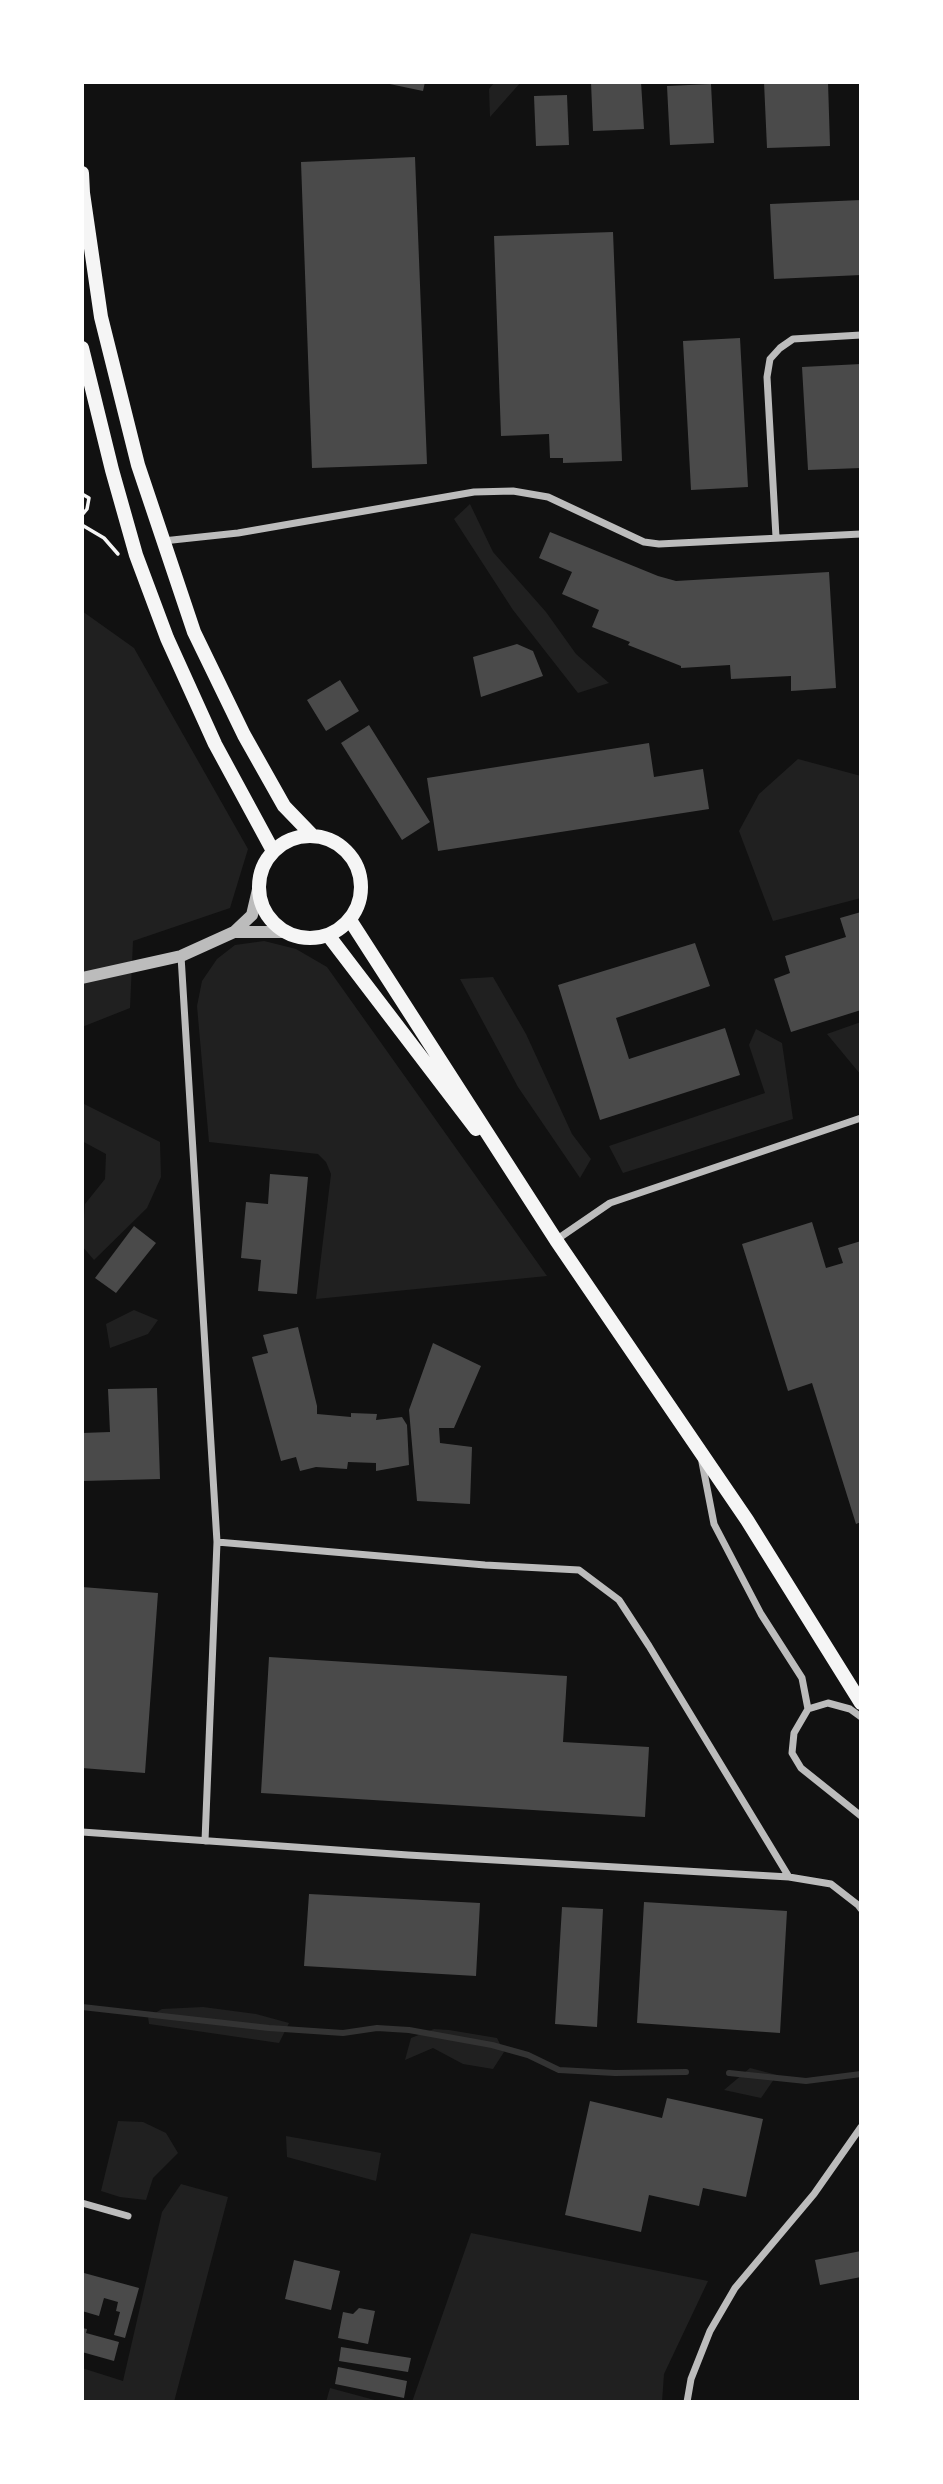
<!DOCTYPE html>
<html>
<head>
<meta charset="utf-8">
<style>
  body { margin:0 }
  #map { position:relative; width:943px; height:2484px; overflow:hidden; background:#111; font-family:Poppins,sans-serif }
  canvas { display:block }
  .frame { position:absolute; inset:0; border:84px solid #fff; pointer-events:none }
</style>
</head>
<body>
<div id="map">
<canvas width="943" height="2484"></canvas>
<div class="frame"></div>
</div>
<script>
const g = document.querySelector('canvas').getContext('2d');
g.lineJoin = 'round';
function paint(path, color) {
  g.fillStyle = color;
  g.fill(path, 'evenodd');
}
function poly(rows) {
  const path = new Path2D();
  for (const r of rows) {
    if (r.length === 3) {
      path.moveTo(r[0] + r[2], r[1]);
      path.arc(r[0], r[1], r[2], 0, 2 * Math.PI);
      continue;
    }
    path.moveTo(r[0], r[1]);
    for (let i = 2; i < r.length; i += 2) path.lineTo(r[i], r[i + 1]);
  }
  return path;
}
function strokePath(path, color, width, dash) {
  g.strokeStyle = color;
  g.lineWidth = width;
  g.lineCap = dash ? 'butt' : 'round';
  g.setLineDash(dash || []);
  g.stroke(path);
}
paint(poly([
  [495,82,521,82,490,117,489,89],
  [470,504,493,552,546,612,576,654,609,683,578,693,513,610,454,519],
  [82,611,134,648,248,849,230,908,133,941,130,1008,82,1027],
  [798,759,861,776,861,898,773,921,739,831,759,794],
  [264,941,296,949,327,967,547,1276,316,1299,331,1174,326,1162,318,1154,209,1142,197,1006,202,981,217,959,235,945],
  [493,977,526,1034,572,1134,591,1159,580,1178,518,1087,460,979],
  [861,1022,861,1075,827,1034],
  [756,1029,782,1043,793,1119,623,1173,609,1146,765,1093,749,1045],
  [82,1103,160,1142,161,1177,147,1208,94,1260,82,1246,85,1204,105,1179,106,1154,82,1141],
  [134,1310,158,1320,148,1334,110,1348,106,1324],
  [203,2007,256,2014,289,2023,279,2043,149,2024,148,2017,162,2009],
  [434,2029,449,2030,497,2038,504,2052,493,2069,463,2064,433,2048,405,2060,411,2038],
  [750,2068,777,2075,761,2098,724,2090],
  [118,2121,143,2122,166,2133,178,2153,153,2178,146,2200,120,2197,101,2191],
  [286,2136,381,2153,376,2181,287,2157],
  [181,2184,228,2197,174,2402,82,2402,82,2368,123,2381,162,2212],
  [471,2233,708,2281,664,2374,662,2402,412,2402],
  [330,2388,382,2402,326,2402]
]), '#202020');
strokePath(poly([
  [82,2007,269,2028,343,2033,377,2028,409,2030,492,2045,528,2055,559,2070,615,2073,686,2072],
  [729,2073,806,2081,861,2074]
]), '#333', 6);
paint(poly([
  [380,82,425,82,423,91],
  [591,82,641,82,644,129,593,131],
  [764,82,828,82,830,146,767,148],
  [711,84,714,143,670,145,667,86],
  [567,95,569,145,536,146,534,96],
  [415,157,427,464,312,468,301,162],
  [861,200,861,275,774,279,770,204],
  [613,232,622,461,563,463,563,458,550,458,549,434,501,436,494,236],
  [740,338,748,487,691,490,683,341],
  [861,364,861,468,808,470,802,367],
  [550,532,658,576,676,581,829,572,836,688,791,691,791,676,731,679,730,665,681,668,681,666,628,645,630,642,592,627,599,610,562,594,572,572,539,558],
  [517,644,533,651,543,676,481,697,473,657],
  [340,680,359,711,326,731,307,700],
  [369,725,430,822,402,840,341,743],
  [649,743,654,777,703,769,709,809,438,851,427,778],
  [861,912,861,1010,791,1032,774,979,790,973,785,956,846,937,840,918],
  [695,943,710,986,616,1018,629,1059,725,1028,740,1075,600,1120,558,985],
  [270,1174,308,1177,297,1294,258,1291,261,1260,241,1258,246,1202,268,1204],
  [812,1222,826,1268,843,1263,838,1248,861,1241,861,1522,856,1524,812,1383,788,1391,742,1244],
  [134,1226,156,1243,116,1293,95,1278],
  [298,1327,317,1406,317,1414,351,1417,351,1413,377,1414,376,1420,402,1417,407,1425,409,1465,376,1471,376,1463,348,1462,347,1469,316,1467,300,1471,296,1457,281,1461,252,1357,268,1353,263,1335],
  [433,1343,481,1366,454,1428,439,1428,440,1443,472,1447,470,1504,417,1501,409,1410],
  [157,1388,160,1479,82,1481,82,1433,110,1432,108,1389],
  [82,1587,158,1593,145,1773,82,1768],
  [269,1657,567,1676,563,1742,649,1747,645,1817,261,1793],
  [309,1894,480,1903,476,1976,304,1966],
  [644,1902,787,1911,780,2033,637,2023],
  [562,1907,603,1909,597,2027,555,2024],
  [667,2098,763,2119,746,2197,703,2188,699,2206,649,2195,641,2232,565,2215,590,2101,662,2118],
  [861,2251,861,2277,820,2285,815,2260],
  [294,2260,340,2271,331,2310,285,2299],
  [84,2273,139,2288,125,2338,114,2335,120,2312,116,2311,118,2302,104,2298,99,2316,82,2311],
  [359,2308,375,2311,368,2344,338,2338,343,2312,353,2314],
  [82,2328,87,2329,86,2333,119,2342,114,2361,82,2352],
  [341,2347,411,2358,408,2372,339,2361],
  [338,2367,407,2381,404,2398,335,2384]
]), '#4a4a4a');
strokePath(poly([
  [82,494,89,498,87,509,82,515],
  [82,525,104,538,118,554]
]), '#f5f5f5', 3.5);
strokePath(poly([
  [776,537,767,377,770,359,780,348,793,339,861,335],
  [163,541,238,533,474,492,513,491,548,497,644,542,659,544,861,534],
  [556,1240,610,1203,861,1118],
  [702,1462,714,1524,761,1614,802,1678,808,1709,794,1733,792,1753,801,1768,861,1816],
  [808,1709,828,1703,850,1709,861,1717],
  [82,1832,408,1855,789,1877,649,1646,619,1600,579,1570,485,1565,217,1542,181,956],
  [205,1841,217,1542],
  [789,1877,831,1884,858,1905,861,1909],
  [82,2203,128,2216],
  [687,2402,691,2379,710,2331,735,2288,814,2194,861,2127]
]), '#bcbcbc', 7);
strokePath(poly([
  [234,932,285,932],
  [82,978,181,956,234,932,252,915,259,885]
]), '#bcbcbc', 12);
strokePath(poly([
  [82,173,83,193,101,317,138,465,194,632,244,735,284,806,312,835],
  [82,348,112,470,136,555,167,638,215,744,273,851],
  [310,887,51],
  [350,920,556,1240,747,1520,861,1703],
  [328,935,476,1129]
]), '#f5f5f5', 14);
</script>
</body>
</html>
